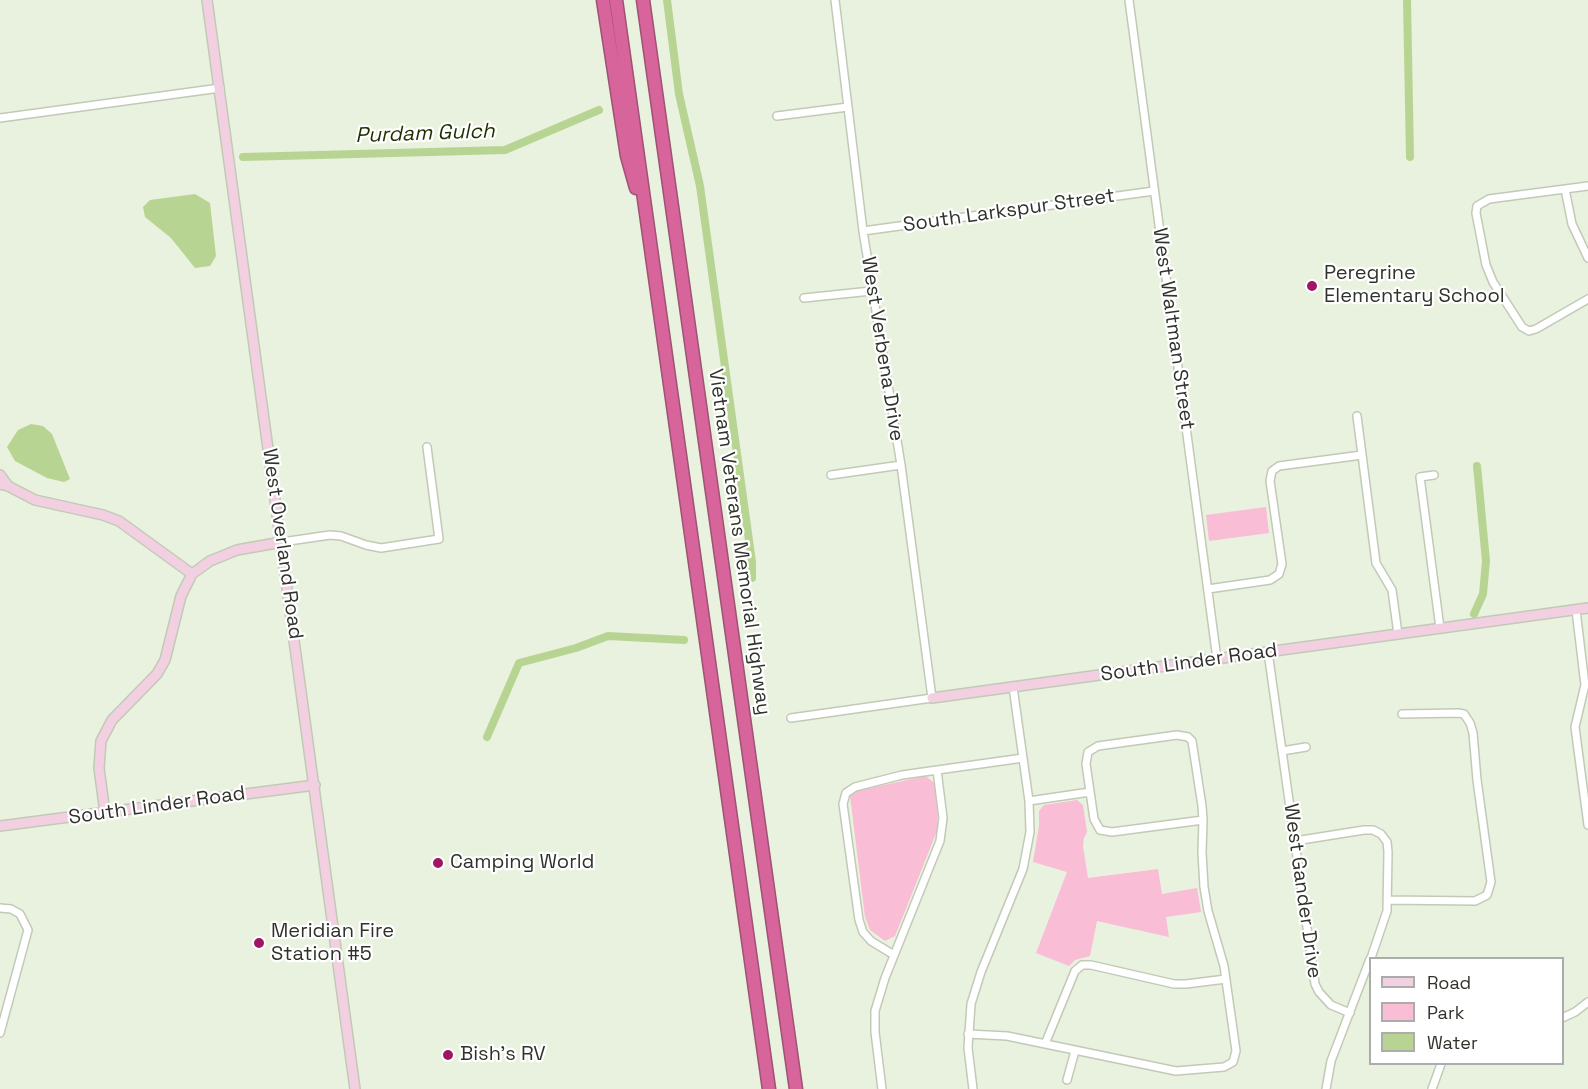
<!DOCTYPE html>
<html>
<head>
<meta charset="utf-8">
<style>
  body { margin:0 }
  #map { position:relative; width:1588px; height:1089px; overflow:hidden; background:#e9f2de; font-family:"Space Grotesk",sans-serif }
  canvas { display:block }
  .legend { position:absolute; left:1369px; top:957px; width:195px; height:108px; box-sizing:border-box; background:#fff; border:2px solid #acadaa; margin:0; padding:8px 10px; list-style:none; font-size:18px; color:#30332b }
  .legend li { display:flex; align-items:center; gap:12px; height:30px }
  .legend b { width:30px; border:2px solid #acadaa }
</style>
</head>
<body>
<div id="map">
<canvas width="1588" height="1089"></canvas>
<ul class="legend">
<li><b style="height:8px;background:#f3d0e1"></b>Road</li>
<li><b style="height:16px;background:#f9bdd5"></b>Park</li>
<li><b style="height:16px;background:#b8d492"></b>Water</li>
</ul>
</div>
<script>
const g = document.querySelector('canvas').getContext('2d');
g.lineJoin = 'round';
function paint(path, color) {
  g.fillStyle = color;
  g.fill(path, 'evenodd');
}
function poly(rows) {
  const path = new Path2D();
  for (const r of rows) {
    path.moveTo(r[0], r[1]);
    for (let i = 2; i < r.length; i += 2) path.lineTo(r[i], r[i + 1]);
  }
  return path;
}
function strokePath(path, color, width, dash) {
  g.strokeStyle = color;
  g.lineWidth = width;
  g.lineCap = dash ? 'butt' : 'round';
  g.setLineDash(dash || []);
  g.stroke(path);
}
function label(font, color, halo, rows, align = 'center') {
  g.font = font + ' "Space Grotesk",sans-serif';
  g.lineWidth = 4.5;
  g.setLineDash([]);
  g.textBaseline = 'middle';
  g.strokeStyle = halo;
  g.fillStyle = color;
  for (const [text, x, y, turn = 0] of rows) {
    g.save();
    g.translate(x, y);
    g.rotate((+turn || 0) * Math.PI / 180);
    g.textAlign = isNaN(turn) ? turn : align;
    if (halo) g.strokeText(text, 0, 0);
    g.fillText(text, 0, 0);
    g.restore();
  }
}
paint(poly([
  [1266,507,1269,533,1209,541,1206,515],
  [926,776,934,783,938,809,937,831,895,936,885,941,870,930,865,917,850,796,856,791],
  [1077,800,1083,805,1087,832,1084,838,1083,846,1088,878,1158,869,1162,894,1197,888,1201,912,1166,917,1169,937,1097,921,1090,956,1075,960,1069,966,1036,953,1067,872,1033,862,1039,826,1039,811,1044,805]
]), '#f9bdd5');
paint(poly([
  [195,194,210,203,216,256,210,266,195,268,171,238,145,217,143,207,150,200],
  [31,424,43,426,52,434,70,479,64,482,47,478,15,461,7,447,18,430]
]), '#b8d492');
strokePath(poly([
  [667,0,679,94,700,186,752,562,752,578],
  [1407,0,1410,157],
  [243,157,505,150,599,110],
  [1474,614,1483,594,1486,561,1477,466],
  [487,737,519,663,576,648,608,636,684,640]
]), '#b8d492', 8);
const street = poly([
  [1129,0,1217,659],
  [777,116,848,107],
  [0,118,220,88],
  [1588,186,1489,199,1477,206,1476,213,1486,265,1493,282,1522,327,1529,331,1536,329,1588,299],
  [1565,189,1572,224,1588,258],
  [863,231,1154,191],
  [804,298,871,291],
  [1357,416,1376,563,1392,590,1398,634],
  [831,475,901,465],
  [1434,475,1420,477,1440,628],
  [282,542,330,535,341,536,366,545,381,548,439,539,427,447],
  [1208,589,1270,580,1279,574,1282,564,1270,481,1272,471,1279,466,1362,455],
  [1576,610,1585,685,1575,727,1588,825],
  [1268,652,1315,984,1319,992,1331,1005,1350,1013],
  [791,718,932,698,901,465,863,231,835,0],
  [1282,751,1306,747],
  [1029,801,1090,792],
  [1295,841,1364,830,1373,830,1381,834,1387,842,1388,852,1387,911,1371,958],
  [1388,900,1475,901,1487,895,1491,882,1477,780,1473,733,1470,723,1464,714,1458,713,1402,714],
  [0,908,11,909,20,914,28,930,0,1033],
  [894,955,871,941,863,932,859,920,843,804,846,793,855,787,902,775,1023,758],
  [1562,1018,1575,1012,1588,1002],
  [968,1034,1007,1036,1176,1071,1224,1067,1233,1062,1236,1051,1224,966,1208,911,1204,887,1202,853,1203,820,1202,806,1192,741,1188,737,1177,735,1098,746,1088,752,1086,764,1094,819,1100,830,1112,832,1203,820],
  [1045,1044,1075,971,1082,965,1091,965,1174,984,1186,984,1226,979],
  [1067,1080,1075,1051],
  [882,1089,875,1032,875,1011,885,978,940,841,943,818,937,770],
  [973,1089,968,1048,971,1004,981,972,1023,869,1030,832,1029,801,1013,687],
  [1326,1089,1331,1061,1370,959],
  [1432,1089,1441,1064]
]);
const secondary = poly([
  [207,0,355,1089],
  [0,475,8,486],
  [0,484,8,486,35,500,103,515,119,521,192,574],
  [932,698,1588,608],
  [105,813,99,768,101,741,112,720,157,674,165,660,181,596,192,574,210,561,237,550,282,542],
  [0,826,315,785]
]);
const highway = poly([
  [603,0,627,156,636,188],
  [616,0,769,1089],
  [643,0,796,1089]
]);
strokePath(street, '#c2cab7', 10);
strokePath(secondary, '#c2cab7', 12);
strokePath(highway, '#9d5373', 15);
strokePath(street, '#fff', 7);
strokePath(secondary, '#f3d0e1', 9);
strokePath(highway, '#d7649a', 12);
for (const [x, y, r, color] of [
  [1312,286,6,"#9f1664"],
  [438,863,6,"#9f1664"],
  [259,943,6,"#9f1664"],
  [448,1055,6,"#9f1664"]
]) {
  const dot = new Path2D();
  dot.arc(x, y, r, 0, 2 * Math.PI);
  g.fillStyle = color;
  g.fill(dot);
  strokePath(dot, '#fff', 2);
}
label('20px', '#30332b', '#fff', [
  ["South Larkspur Street",1009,211,-8],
  ["West Waltman Street",1173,329,82],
  ["West Verbena Drive",882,349,81],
  ["Vietnam Veterans Memorial Highway",739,542,82],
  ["West Overland Road",282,544,82],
  ["South Linder Road",1189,663,-8],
  ["South Linder Road",157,806,-8],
  ["West Gander Drive",1302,891,82]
]);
label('20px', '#30332b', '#fff', [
  ["Peregrine",1324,274],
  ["Elementary School",1324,297],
  ["Camping World",450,863],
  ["Meridian Fire",271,932],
  ["Station #5",271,955],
  ["Bish's RV",460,1055]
], 'left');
label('italic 21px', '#1f2f00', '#fff', [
  ["Purdam Gulch",425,134,-2]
]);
</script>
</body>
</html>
